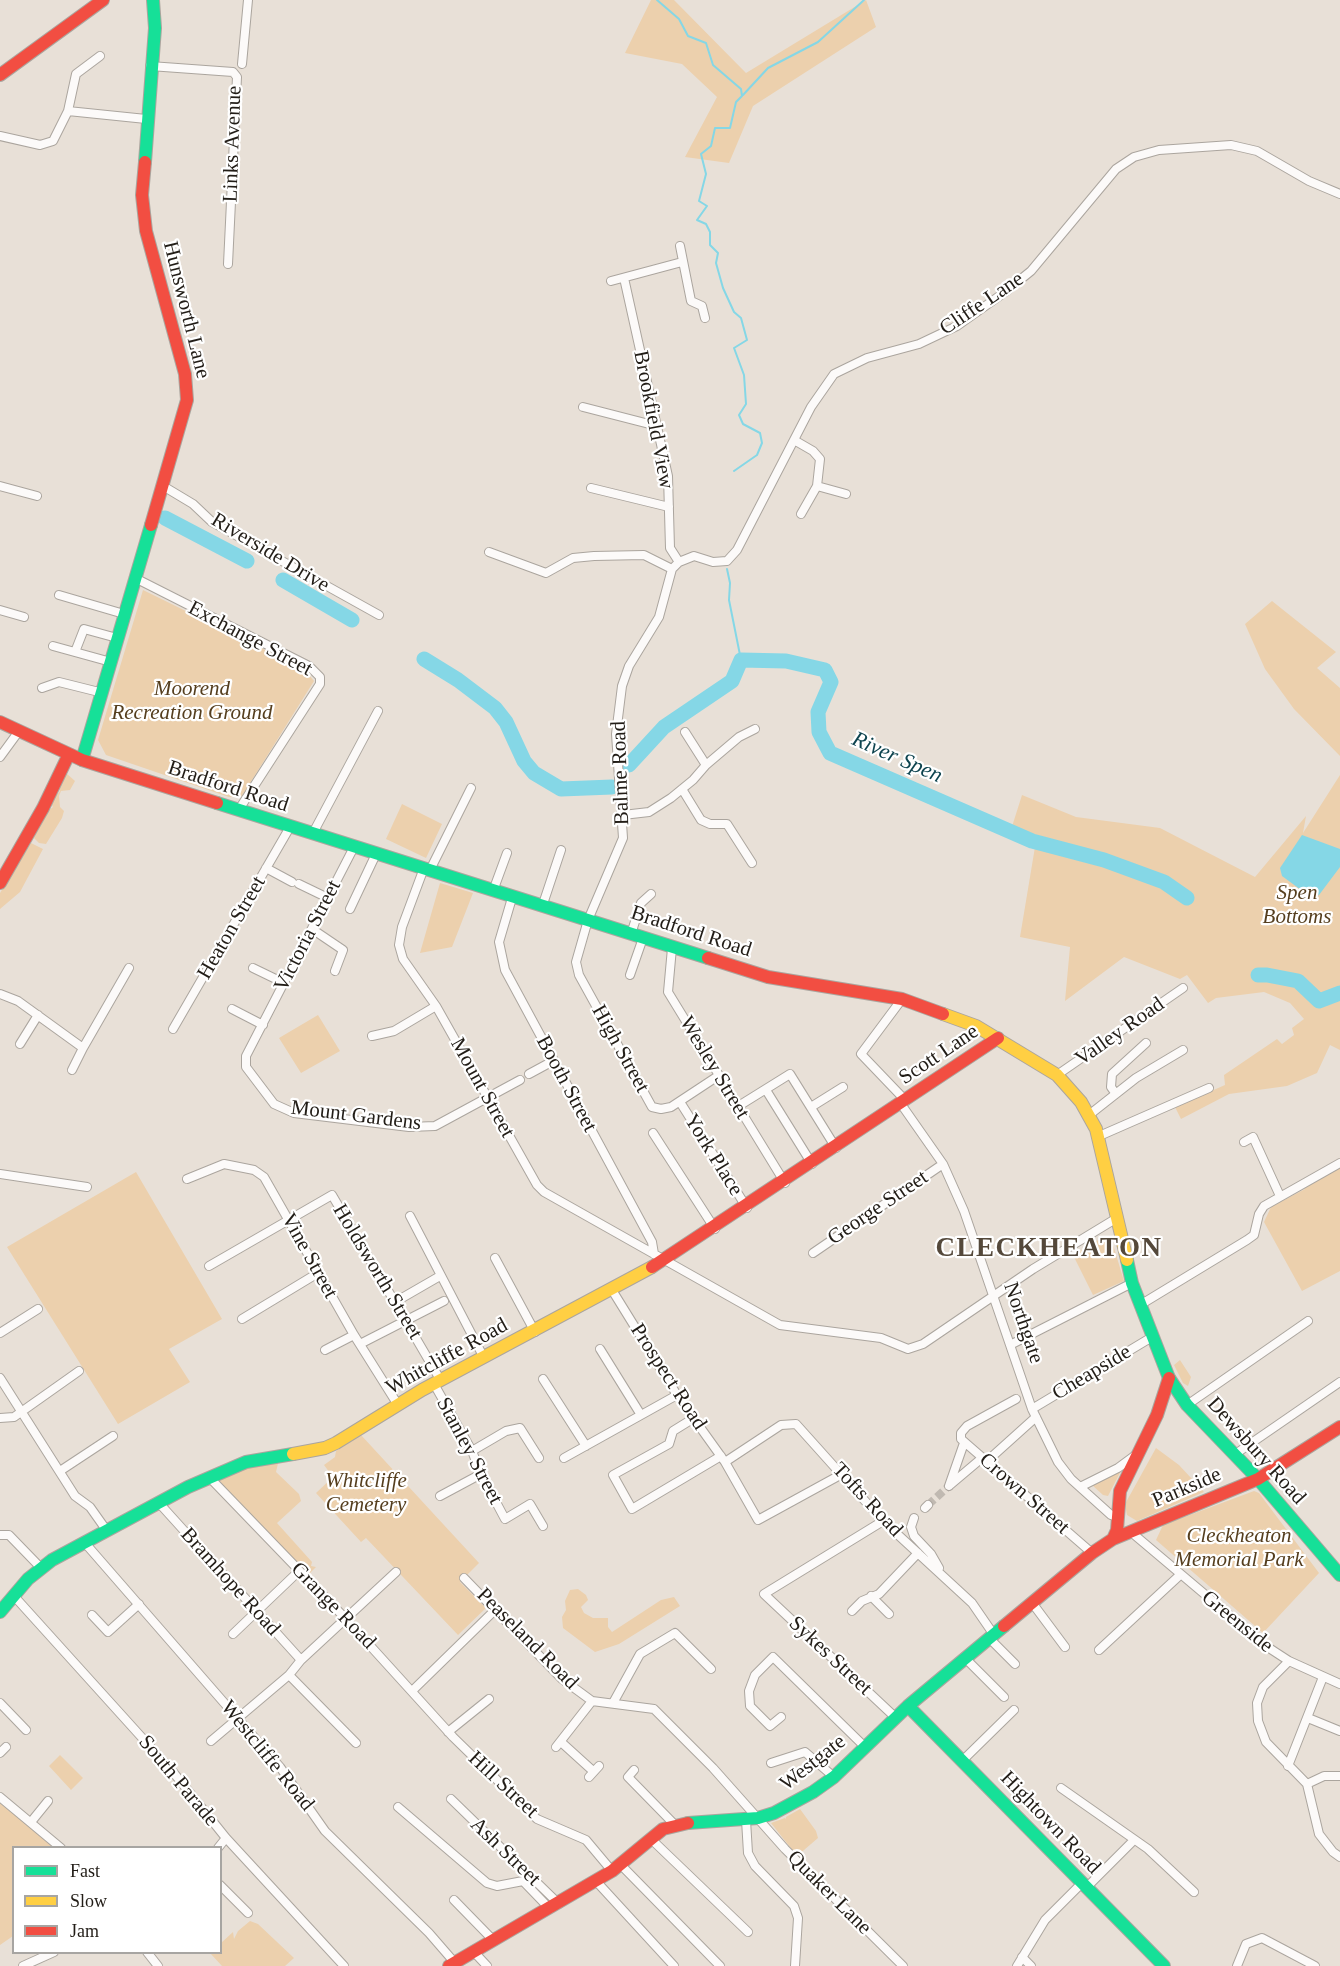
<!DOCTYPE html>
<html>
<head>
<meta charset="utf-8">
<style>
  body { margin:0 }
  #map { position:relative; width:1340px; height:1966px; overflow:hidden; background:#e8e0d7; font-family:Georgia,serif }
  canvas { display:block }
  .legend { position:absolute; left:12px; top:1846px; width:210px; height:108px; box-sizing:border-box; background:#fff; border:2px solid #a7a5a2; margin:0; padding:8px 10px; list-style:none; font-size:18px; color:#221d17 }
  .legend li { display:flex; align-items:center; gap:12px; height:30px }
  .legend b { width:30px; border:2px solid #a7a5a2 }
</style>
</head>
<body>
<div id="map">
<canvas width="1340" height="1966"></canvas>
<ul class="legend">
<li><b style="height:8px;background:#16e098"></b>Fast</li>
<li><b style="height:8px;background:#ffcf43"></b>Slow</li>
<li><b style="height:8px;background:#f24e42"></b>Jam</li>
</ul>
</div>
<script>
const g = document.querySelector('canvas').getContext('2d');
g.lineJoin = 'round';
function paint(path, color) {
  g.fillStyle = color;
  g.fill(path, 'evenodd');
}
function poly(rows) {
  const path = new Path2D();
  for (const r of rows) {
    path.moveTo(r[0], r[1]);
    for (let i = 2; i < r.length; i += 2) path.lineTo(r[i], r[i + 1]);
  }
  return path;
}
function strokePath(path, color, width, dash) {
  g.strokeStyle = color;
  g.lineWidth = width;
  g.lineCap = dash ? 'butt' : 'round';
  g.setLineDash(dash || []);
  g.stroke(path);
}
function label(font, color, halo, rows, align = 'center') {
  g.font = font + ' Georgia,serif';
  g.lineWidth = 4.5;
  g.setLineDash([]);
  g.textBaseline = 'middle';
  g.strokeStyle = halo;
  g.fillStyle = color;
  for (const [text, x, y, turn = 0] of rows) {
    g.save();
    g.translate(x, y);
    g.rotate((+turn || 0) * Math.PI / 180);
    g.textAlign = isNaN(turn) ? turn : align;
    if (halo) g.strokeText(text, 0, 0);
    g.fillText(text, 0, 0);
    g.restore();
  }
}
paint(poly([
  [651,0,674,0,746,73,866,0,876,27,753,106,729,163,685,157,717,97,682,64,625,53],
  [143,590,304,669,314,681,242,796,229,797,106,755,98,740],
  [1272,601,1336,652,1317,668,1340,688,1340,756,1294,709,1265,669,1245,624],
  [66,773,75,781,70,790,61,791,59,796,60,807,64,811,62,818,46,844,39,843,34,838,39,825,44,814,53,807,50,803,60,791,57,784],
  [1340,775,1340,1050,1330,1045,1317,1073,1287,1086,1229,1094,1181,1119,1175,1107,1225,1085,1224,1075,1277,1039,1282,1044,1294,1035,1292,1028,1304,1019,1290,1003,1264,992,1216,998,1208,1003,1187,975,1180,979,1124,957,1065,1001,1070,947,1020,937,1035,847,1009,836,1022,795,1076,817,1160,828,1255,877,1306,816,1303,833],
  [402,804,442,824,426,858,386,839],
  [31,843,43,849,20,892,0,909,0,893],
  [440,883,473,893,452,947,420,953],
  [318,1015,340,1051,301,1073,279,1038],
  [1340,1158,1340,1271,1302,1291,1264,1222,1271,1207,1305,1189,1301,1182],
  [136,1172,222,1319,169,1349,190,1382,118,1424,7,1247],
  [1105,1236,1111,1238,1124,1281,1093,1295,1073,1255],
  [1180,1360,1191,1377,1188,1386,1183,1383,1174,1365],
  [361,1435,479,1563,460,1582,486,1608,458,1635,366,1538,361,1542,316,1493,333,1477,324,1465,335,1457,336,1451],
  [1156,1448,1179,1465,1204,1492,1137,1521,1127,1515,1125,1504],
  [279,1459,276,1472,299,1494,301,1501,277,1523,312,1562,311,1566,316,1567,307,1576,215,1479,238,1469],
  [1122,1469,1108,1496,1103,1495,1092,1485],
  [1254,1491,1259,1493,1319,1573,1263,1633,1156,1540,1163,1525],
  [578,1589,586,1595,588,1600,581,1607,584,1613,593,1618,608,1618,608,1627,612,1632,661,1600,674,1597,680,1606,619,1644,595,1652,563,1628,562,1617,566,1610,565,1601,570,1590],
  [60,1755,83,1778,71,1790,49,1766],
  [0,1803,54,1847,14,1848,13,1936,0,1945],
  [800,1809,816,1831,818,1838,797,1856,771,1823,785,1818,786,1819,786,1817],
  [250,1921,258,1924,294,1958,285,1966,222,1966,210,1953,220,1952,221,1943,233,1932,234,1939,238,1931]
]), '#ecd0ad');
paint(poly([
  [1302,835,1340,849,1340,867,1319,895,1312,898,1282,876,1280,868]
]), '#85d7e6');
strokePath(poly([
  [657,0,679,19,688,36,706,43,713,65,741,89,742,96,736,102,730,128,715,128,711,146,701,154,706,174,699,201,707,206,697,220,706,224,710,232,710,245,718,253,716,263,723,288,734,312,741,318,747,340,734,348,744,375,746,404,739,415,743,424,760,433,762,443,757,455,734,471],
  [743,95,768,68,818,42,864,0],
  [727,569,730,583,729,600,741,660]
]), '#85d7e6', 2);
strokePath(poly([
  [165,518,247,561],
  [283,580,352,620],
  [424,659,458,680,495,708,506,722,524,761,534,773,561,789,612,787],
  [629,765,664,727,732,681,741,660,786,661,825,670,831,682,818,712,819,732,830,753,1032,841,1104,860,1164,882,1187,898],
  [1258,975,1267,975,1298,981,1319,1001,1340,993]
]), '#85d7e6', 15);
strokePath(poly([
  [928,1505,949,1486]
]), '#c0b9b1', 8, [8, 4]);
const street = poly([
  [242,64,248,0],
  [150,66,233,72,237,77,228,264],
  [68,111,146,119],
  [0,136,40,145,53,141,68,111,76,74,100,56],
  [680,246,691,301,702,306,705,318],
  [624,278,668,476,670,548,679,562],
  [611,281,682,262],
  [583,407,657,426],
  [794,440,813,451,820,459,817,486,801,514],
  [0,486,37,496],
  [163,486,193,504,212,522,379,615],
  [817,486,846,494],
  [591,488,669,507],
  [489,552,546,573,573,558,594,556,644,555,672,569],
  [135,578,309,666,320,677,320,684,238,811],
  [59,595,124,614],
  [0,610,24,617],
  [53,646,111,662],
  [75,652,84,629,117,638],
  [42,688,59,682,103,693],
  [0,757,19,731],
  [706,765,739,737,755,729],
  [682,789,701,820,710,824,727,824,752,863],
  [623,815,649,812,671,798,693,780,706,765,685,732],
  [313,833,378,711],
  [354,847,246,1056,246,1067,274,1104,294,1113,409,1127,435,1126,520,1080],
  [266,868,292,882],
  [424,868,402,927,399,945,403,959,436,1006,537,1185,544,1192,780,1325,881,1338,908,1349,923,1344,1033,1269,1117,1218],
  [430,870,471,788],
  [299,884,328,898],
  [493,891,507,853],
  [512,898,499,942,505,970,652,1242,654,1254],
  [542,907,561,850],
  [350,909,376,854],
  [312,929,343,950,335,971],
  [631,934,641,903,651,894],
  [672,948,668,992,785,1183],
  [253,968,284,983],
  [630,975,643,938],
  [0,994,18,1001,83,1048,129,968],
  [902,999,861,1054,906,1101],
  [232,1009,263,1025],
  [173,1029,290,827],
  [372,1036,394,1031,436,1006],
  [20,1044,38,1015],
  [72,1070,83,1048],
  [529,1074,553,1061],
  [1057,1075,1183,988],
  [718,1076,671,1107,661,1109,652,1107,579,975,576,962,588,920,623,838,616,734,622,686,629,666,659,617,672,569,679,562,694,556,713,562,727,561,737,550,811,407,834,374,867,358,919,344,957,326,1005,292,1031,271,1116,169,1134,157,1159,150,1231,145,1257,151,1309,181,1340,194],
  [766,1090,812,1164],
  [1116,1094,1111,1087,1112,1074,1146,1043],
  [680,1102,747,1208],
  [901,1104,943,1164,964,1211,1032,1409,1058,1462,1071,1479,1111,1515,1117,1517],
  [737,1107,790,1074,836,1148],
  [811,1107,843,1087],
  [1089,1115,1136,1078,1183,1050],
  [653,1133,715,1229],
  [1097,1137,1209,1088],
  [1244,1142,1253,1137,1280,1196],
  [0,1174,87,1187],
  [187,1179,224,1164,254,1170,264,1177,354,1335,398,1405],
  [410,1216,484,1358],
  [813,1253,943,1164],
  [495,1258,535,1332],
  [209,1266,332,1195,441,1381],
  [612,1290,677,1395,725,1462,758,1520,842,1474],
  [395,1302,440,1276],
  [1140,1305,1247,1240,1254,1235,1259,1214,1264,1206,1340,1163],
  [242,1319,318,1273],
  [0,1333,38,1309],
  [360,1344,444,1301],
  [1012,1344,1132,1283],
  [600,1349,641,1415],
  [325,1350,354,1335],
  [0,1378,75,1496,90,1507,107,1531],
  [543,1379,586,1446],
  [434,1384,472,1451,481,1474,505,1519,530,1504,543,1526],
  [1016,1399,967,1426,961,1433,961,1439,1092,1553],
  [1187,1405,1308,1321],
  [1032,1409,1152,1337],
  [0,1418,14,1417,79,1371],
  [694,1418,673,1431,669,1444,613,1475,632,1509,721,1456],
  [472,1451,506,1431,520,1428,539,1458],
  [1234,1455,1340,1382],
  [564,1458,677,1395],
  [725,1462,781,1425,796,1424,883,1521,972,1603,994,1635],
  [986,1462,1036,1417],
  [60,1471,113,1436],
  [210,1478,345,1618,453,1737,537,1819,586,1840,612,1871],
  [950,1485,982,1458],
  [949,1486,964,1443],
  [1080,1487,1118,1468,1137,1454],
  [440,1496,481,1474],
  [159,1503,301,1660],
  [925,1508,928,1505],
  [914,1518,911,1527,914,1536,931,1554,939,1568],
  [883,1521,764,1594,896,1718],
  [1131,1532,1266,1646,1289,1661,1340,1684],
  [0,1535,9,1535,41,1568],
  [85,1543,280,1767,325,1831,429,1933,455,1963],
  [464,1578,562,1679,592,1701,654,1709,713,1768,785,1849,903,1966],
  [14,1596,173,1772,226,1838,344,1966],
  [871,1596,889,1614],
  [1033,1604,1065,1647],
  [852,1611,862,1601,879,1594,918,1553],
  [92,1615,108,1632,139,1604],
  [233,1634,299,1571],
  [989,1638,1015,1664],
  [1099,1650,1180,1575],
  [965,1658,1004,1697],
  [1289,1661,1263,1687,1257,1703,1258,1721,1266,1742,1307,1784,1324,1776,1340,1776],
  [289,1675,356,1743],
  [412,1691,496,1609],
  [0,1703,26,1730],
  [613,1703,640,1654,675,1633,711,1669],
  [781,1717,770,1726,750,1706,749,1691,755,1675,773,1657,865,1747],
  [1308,1718,1340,1731],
  [448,1732,489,1699],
  [211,1741,289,1675,301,1660,396,1572],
  [561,1742,593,1771],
  [556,1747,592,1701],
  [0,1753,6,1747],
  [962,1761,1014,1710],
  [771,1763,805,1752,834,1777],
  [1288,1766,1323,1677],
  [634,1770,628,1777,675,1825],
  [589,1777,599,1766],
  [1307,1784,1319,1834,1333,1852,1340,1857],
  [1061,1788,1148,1849,1194,1892],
  [0,1797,61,1848],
  [451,1799,559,1904],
  [398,1807,487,1883,497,1886,523,1881,550,1909],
  [746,1820,748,1853,755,1866,794,1906,798,1918,795,1966],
  [31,1822,48,1801],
  [650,1838,748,1932],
  [218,1848,226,1838],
  [620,1864,720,1966],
  [596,1881,674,1966],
  [220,1885,248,1913],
  [1086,1888,1134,1840],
  [454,1900,494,1941],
  [147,1952,158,1966],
  [474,1952,487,1966],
  [1022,1957,1031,1966],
  [23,1966,54,1952],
  [1017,1966,1045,1920,1082,1883],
  [1237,1966,1246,1944,1262,1938,1315,1966]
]);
const fast = poly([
  [145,162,155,28,153,0],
  [82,760,151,525],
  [217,803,708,958],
  [1127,1260,1132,1283,1169,1378,1187,1405,1258,1479,1340,1575],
  [0,1612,28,1579,52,1560,188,1487,246,1462,293,1454],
  [908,1706,1164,1966],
  [688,1823,758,1818,774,1813,813,1792,834,1777,908,1706,1004,1626]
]);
const slow = poly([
  [943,1014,976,1026,1057,1075,1081,1102,1096,1129,1127,1260],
  [293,1454,325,1448,336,1443,422,1390,652,1267]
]);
const jam = poly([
  [0,75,103,0],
  [145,162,142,195,146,231,185,374,187,400,151,525],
  [0,722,82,760,217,803],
  [0,883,43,808,69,754],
  [708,958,768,977,902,999,943,1014],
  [652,1267,998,1038],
  [1113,1539,1117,1530,1120,1491,1157,1415,1169,1378],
  [1004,1626,1092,1553,1113,1539,1258,1479,1340,1427],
  [449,1966,612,1871,663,1829,688,1823]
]);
strokePath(street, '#aba59e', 10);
strokePath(fast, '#aba59e', 14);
strokePath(slow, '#aba59e', 14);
strokePath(jam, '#aba59e', 14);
strokePath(street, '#fcfaf9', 8);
strokePath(fast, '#16e098', 12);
strokePath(slow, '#ffcf43', 12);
strokePath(jam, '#f24e42', 12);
label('21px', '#221d17', '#fff', [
  ["Links Avenue",233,144,-88],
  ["Cliffe Lane",982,304,-34],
  ["Hunsworth Lane",186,310,76],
  ["Brookfield View",653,420,79],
  ["Riverside Drive",270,553,31],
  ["Exchange Street",250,639,28],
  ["Balme Road",621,773,-92],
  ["Bradford Road",228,787,18],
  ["Heaton Street",232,928,-60],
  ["Bradford Road",691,932,18],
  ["Victoria Street",308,936,-63],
  ["Valley Road",1120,1032,-35],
  ["High Street",620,1049,61],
  ["Scott Lane",939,1055,-34],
  ["Wesley Street",714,1068,59],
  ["Booth Street",566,1084,62],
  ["Mount Street",482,1088,61],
  ["Mount Gardens",356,1116,7],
  ["York Place",713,1155,58],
  ["George Street",878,1208,-34],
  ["Vine Street",309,1256,61],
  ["Holdsworth Street",377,1272,59],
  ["Northgate",1023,1323,71],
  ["Whitcliffe Road",447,1357,-29],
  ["Cheapside",1092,1373,-31],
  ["Prospect Road",668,1377,57],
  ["Stanley Street",469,1451,62],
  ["Dewsbury Road",1256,1451,48],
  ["Parkside",1187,1488,-23],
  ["Crown Street",1024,1494,41],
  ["Tofts Road",867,1500,47],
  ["Bramhope Road",230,1582,48],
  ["Grange Road",333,1606,46],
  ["Greenside",1237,1622,39],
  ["Peaseland Road",527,1639,45],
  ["Sykes Street",830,1656,43],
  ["Westcliffe Road",267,1756,51],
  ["Westgate",813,1763,-38],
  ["South Parade",178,1781,50],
  ["Hill Street",503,1785,43],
  ["Hightown Road",1050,1823,46],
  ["Ash Street",505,1852,44],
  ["Quaker Lane",829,1893,45]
]);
label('italic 21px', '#553e1e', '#fff', [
  ["Moorend",192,689],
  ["Recreation Ground",192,713],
  ["Spen",1297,893],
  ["Bottoms",1297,917],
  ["Whitcliffe",366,1481],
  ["Cemetery",366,1505],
  ["Cleckheaton",1239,1536],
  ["Memorial Park",1239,1560]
]);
label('italic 22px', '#0e444f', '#fff', [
  ["River Spen",897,758,24]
]);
g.letterSpacing = '1.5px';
label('bold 27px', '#54483a', '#fff', [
  ["CLECKHEATON",1049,1249]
]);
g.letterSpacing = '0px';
</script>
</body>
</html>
